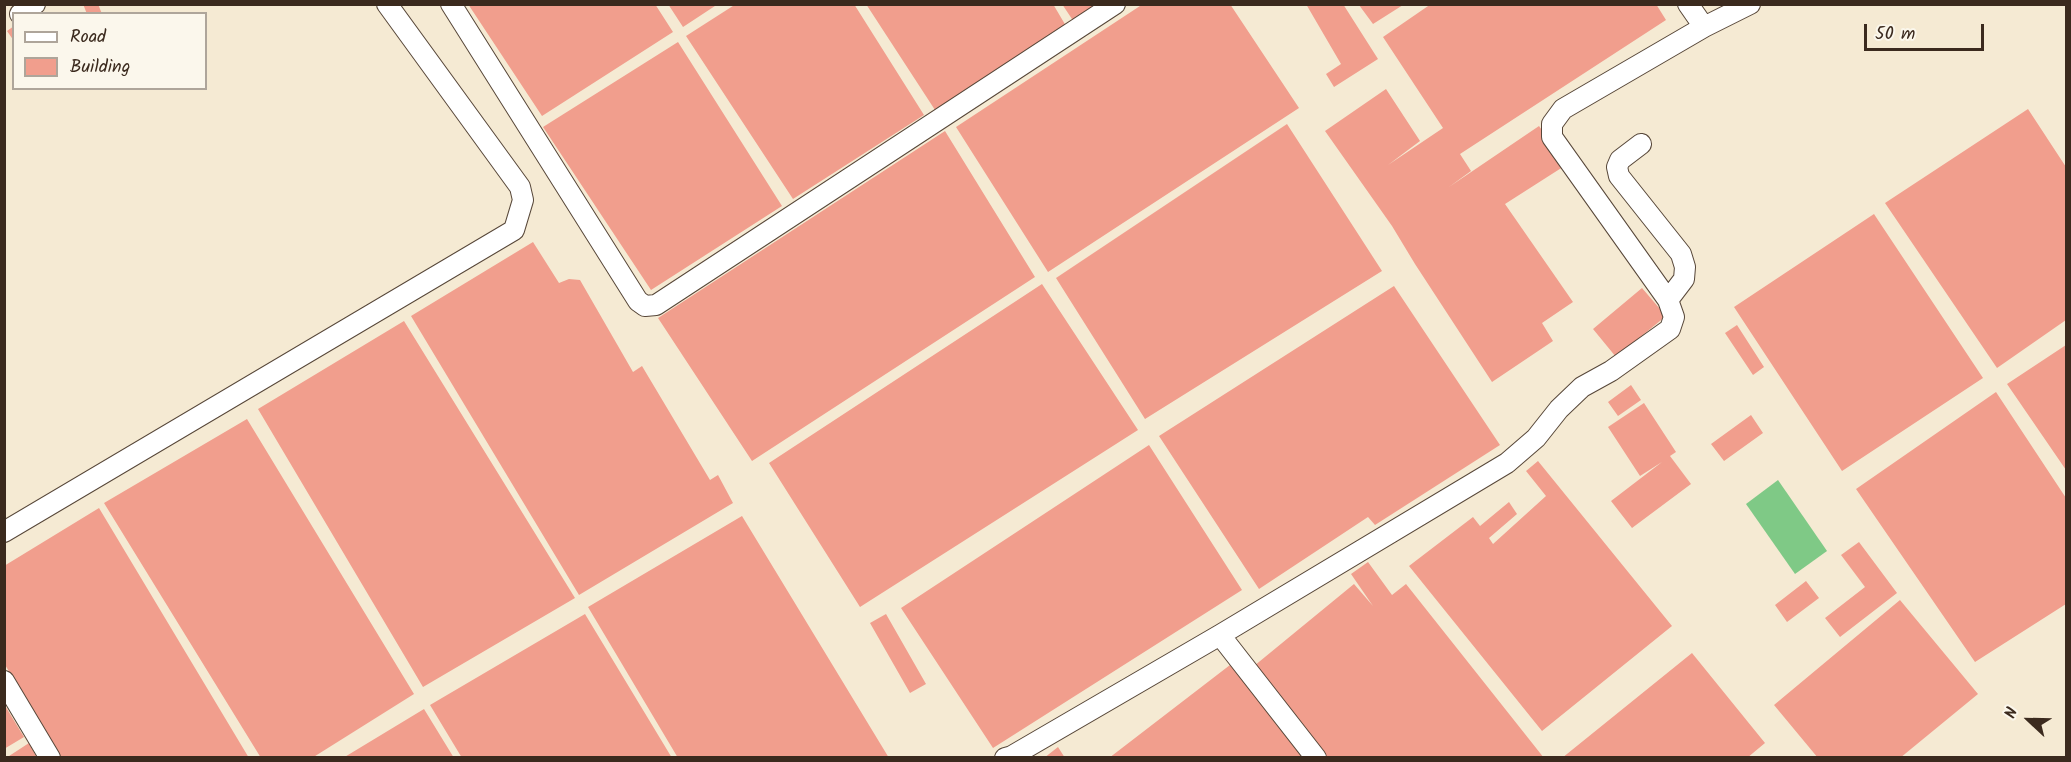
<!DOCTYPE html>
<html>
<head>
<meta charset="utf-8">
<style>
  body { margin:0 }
  #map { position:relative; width:2071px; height:762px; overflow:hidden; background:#f5ead3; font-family:Kalam,sans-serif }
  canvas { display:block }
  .frame { position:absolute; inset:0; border:6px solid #3b2a1e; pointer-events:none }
  .legend { position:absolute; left:12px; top:12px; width:195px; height:78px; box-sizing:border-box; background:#fbf7ec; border:2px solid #aea59a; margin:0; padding:8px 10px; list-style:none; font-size:18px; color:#3b2a1e }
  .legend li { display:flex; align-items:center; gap:12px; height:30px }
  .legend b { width:30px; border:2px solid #aea59a }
  .north { position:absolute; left:1999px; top:690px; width:60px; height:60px; -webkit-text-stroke:4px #fbf7ec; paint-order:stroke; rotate:292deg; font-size:16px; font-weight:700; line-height:24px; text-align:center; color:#3b2a1e }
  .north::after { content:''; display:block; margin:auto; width:21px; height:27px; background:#3b2a1e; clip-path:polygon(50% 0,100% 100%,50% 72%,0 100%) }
  .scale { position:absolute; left:1864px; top:24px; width:120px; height:27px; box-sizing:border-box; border:3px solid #3b2a1e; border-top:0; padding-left:8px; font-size:18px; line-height:21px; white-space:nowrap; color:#3b2a1e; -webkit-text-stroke:4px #fbf7ec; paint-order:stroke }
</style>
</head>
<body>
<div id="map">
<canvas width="2071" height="762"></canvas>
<div class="frame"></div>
<ul class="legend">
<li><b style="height:8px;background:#fff"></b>Road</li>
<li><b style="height:16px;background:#f19e8d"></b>Building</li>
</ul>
<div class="north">N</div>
<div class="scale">50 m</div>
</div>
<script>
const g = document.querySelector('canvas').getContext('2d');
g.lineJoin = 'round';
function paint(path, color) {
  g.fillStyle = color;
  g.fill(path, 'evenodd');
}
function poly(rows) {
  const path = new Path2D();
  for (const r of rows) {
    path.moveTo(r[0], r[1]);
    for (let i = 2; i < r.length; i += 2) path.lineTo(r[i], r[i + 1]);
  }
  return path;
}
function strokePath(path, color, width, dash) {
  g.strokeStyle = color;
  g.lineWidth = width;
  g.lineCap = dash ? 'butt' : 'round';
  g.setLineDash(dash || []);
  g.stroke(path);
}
paint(poly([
  [1778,480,1827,551,1795,574,1746,504]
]), '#7fc986');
paint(poly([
  [83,4,98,4,102,14,87,14],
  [468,4,655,4,673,32,542,116],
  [668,4,718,4,683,27],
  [736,4,854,4,924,115,793,199,686,36],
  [866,4,1053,4,1066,26,935,110],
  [1062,4,1101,4,1074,22],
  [1143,4,1230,4,1299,108,1048,272,956,127],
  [1306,4,1343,4,1378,59,1334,87,1326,74,1341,64],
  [1431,4,1656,4,1666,20,1460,154,1471,171,1449,187,1539,126,1566,165,1505,204,1573,302,1542,323,1553,341,1492,382,1415,264,1392,226,1325,131,1386,89,1420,141,1388,165,1443,128,1383,37],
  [1359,5,1403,5,1373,24],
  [14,26,14,41,7,31],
  [678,42,782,206,651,290,543,127],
  [2028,109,2066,167,2066,320,1997,368,1885,203],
  [1287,124,1382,271,1145,419,1056,278],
  [945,131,1035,277,752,461,658,318],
  [1874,214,1983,378,1842,471,1734,307],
  [533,242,559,283,569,279,580,280,633,372,642,366,710,480,718,475,733,503,579,595,411,316],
  [1042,284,1138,430,860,607,769,463],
  [1394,286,1500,445,1375,525,1368,517,1259,589,1159,436],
  [1642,288,1666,316,1616,357,1593,329],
  [404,321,575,598,423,687,258,409],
  [1737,325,1764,367,1753,375,1725,333],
  [2066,345,2066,470,2007,384],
  [1631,385,1641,400,1618,416,1608,402],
  [1996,392,2066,498,2066,604,1975,662,1856,489],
  [1644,403,1676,452,1670,456,1691,484,1632,528,1611,501,1662,462,1640,476,1608,427],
  [1751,415,1763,433,1724,461,1711,444],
  [247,419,414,694,312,758,261,758,104,503],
  [1149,445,1242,590,993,748,901,608],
  [1538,461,1672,626,1542,731,1409,566,1473,517,1480,526,1509,502,1517,514,1489,538,1493,544,1546,496,1526,471],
  [99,508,249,758,60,758,4,663,4,566],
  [742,516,889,758,678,758,588,607],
  [1859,542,1897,593,1840,637,1825,618,1865,587,1841,555],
  [1368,562,1392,595,1406,584,1544,758,1326,758,1254,666,1354,584,1373,606,1351,574],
  [1806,581,1819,598,1787,622,1775,605],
  [1900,600,1978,694,1900,758,1818,758,1774,705],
  [585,614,672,758,462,758,430,705],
  [886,614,926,684,910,693,870,623],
  [1692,653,1765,743,1747,758,1562,758],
  [1230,665,1305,758,1109,758],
  [4,704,24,737,4,749],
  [424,709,454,758,343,758],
  [29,743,37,758,6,758],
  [1058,747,1065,758,1044,758]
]), '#f19e8d');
const minor = poly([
  [451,4,638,301,645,306,656,305,1115,4],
  [1688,4,1704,27],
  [20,14,35,4],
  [1641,144,1620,160,1617,167,1619,176,1681,254,1685,267,1684,279,1668,300],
  [4,532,514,230,523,200,520,187,387,4],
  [1220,635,1316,758],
  [4,681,50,758],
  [1005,758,1012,756,1220,635,1507,463,1536,438,1559,409,1582,387,1611,371,1670,329,1674,317,1668,300,1552,137,1552,124,1563,109,1704,27,1750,4]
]);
strokePath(minor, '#574739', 22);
strokePath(minor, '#fff', 20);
</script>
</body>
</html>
